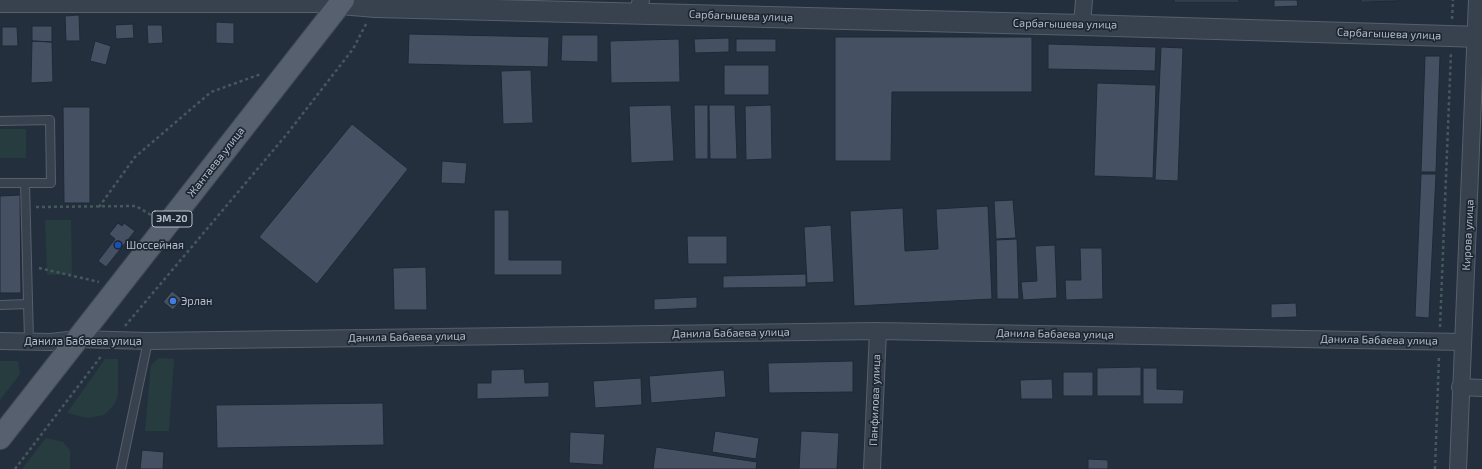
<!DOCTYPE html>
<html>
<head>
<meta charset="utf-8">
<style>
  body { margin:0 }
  canvas { display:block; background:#242f3e }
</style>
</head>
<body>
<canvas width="1482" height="469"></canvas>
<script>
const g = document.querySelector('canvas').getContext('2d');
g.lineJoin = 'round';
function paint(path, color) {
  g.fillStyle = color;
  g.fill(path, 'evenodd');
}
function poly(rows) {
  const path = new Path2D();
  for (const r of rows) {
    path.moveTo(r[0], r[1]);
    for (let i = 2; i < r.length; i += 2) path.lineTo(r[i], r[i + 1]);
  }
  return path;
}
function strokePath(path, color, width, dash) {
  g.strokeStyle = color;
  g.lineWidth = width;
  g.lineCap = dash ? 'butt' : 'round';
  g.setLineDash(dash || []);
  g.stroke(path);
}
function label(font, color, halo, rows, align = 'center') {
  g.font = font + ' "Exo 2",sans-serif';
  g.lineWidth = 3.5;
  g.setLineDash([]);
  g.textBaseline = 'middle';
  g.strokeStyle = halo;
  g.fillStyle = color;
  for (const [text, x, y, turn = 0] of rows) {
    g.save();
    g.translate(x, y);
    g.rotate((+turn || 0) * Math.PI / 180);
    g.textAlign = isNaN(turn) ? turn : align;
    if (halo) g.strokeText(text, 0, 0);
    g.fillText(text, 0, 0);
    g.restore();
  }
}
paint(poly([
  [0,129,26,129,26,158,0,158],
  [45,220,71,220,72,274,47,275],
  [159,358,174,359,169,431,145,431,151,365],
  [105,359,118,359,118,395,114,405,104,415,88,418,67,413],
  [0,361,18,361,20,374,0,400],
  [46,438,63,442,70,450,70,469,22,469]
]), '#263c3f');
const building = poly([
  [1174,0,1239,0,1239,2,1174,2,1174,0],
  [1274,0,1297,0,1298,6,1274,7,1274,0],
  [1361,0,1397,0,1397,1,1361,2,1361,0],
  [79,15,80,41,66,41,65,16,79,15],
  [216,22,234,23,234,44,216,43,216,22],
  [133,24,134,38,116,39,115,25,133,24],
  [147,25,162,25,163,43,148,44,147,25],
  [32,26,52,26,52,42,32,41,32,26],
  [2,27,17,27,18,46,2,46,2,27],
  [409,34,549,37,548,67,408,64,409,34],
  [562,35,598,35,598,62,561,61,562,35],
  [835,37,1032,37,1032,92,892,92,891,161,835,161,835,37],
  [729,38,729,52,695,53,694,39,729,38],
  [679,39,680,82,611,83,610,41,679,39],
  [736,39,776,39,776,52,736,52,736,39],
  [32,41,52,42,53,82,31,83,32,41],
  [95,41,111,46,106,65,90,61,95,41],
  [1048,44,1156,47,1155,71,1048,69,1048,44],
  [1161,47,1183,48,1178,181,1155,180,1161,47],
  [1425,56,1440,56,1436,172,1421,172,1425,56],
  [724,65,769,65,769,95,724,95,724,65],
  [531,70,533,123,503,124,501,71,531,70],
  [1097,83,1156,85,1153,178,1094,176,1097,83],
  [671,105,674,161,631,163,629,106,671,105],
  [694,105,708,105,708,159,695,159,694,105],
  [709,105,735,105,737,159,710,159,709,105],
  [771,105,772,159,746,160,745,106,771,105],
  [63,107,90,107,90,203,64,203,63,107],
  [352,124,408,169,317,284,259,237,352,124],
  [442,161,467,163,465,184,441,183,442,161],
  [1421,174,1436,174,1429,318,1415,317,1421,174],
  [20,195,21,293,0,293,0,196,20,195],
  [1013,200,1016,238,996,239,994,201,1013,200],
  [988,206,992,299,854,306,850,211,903,208,905,251,938,249,936,209,988,206],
  [494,210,509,210,509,260,562,260,562,275,494,275,494,210],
  [118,223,122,226,124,223,135,231,106,267,98,261,115,239,109,234,118,223],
  [831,225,834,282,807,283,804,227,831,225],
  [687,236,727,236,727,264,688,264,687,236],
  [1017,239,1019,299,997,299,996,240,1017,239],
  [1055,245,1057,298,1023,300,1021,282,1037,281,1035,246,1055,245],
  [1080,248,1102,248,1103,299,1066,300,1065,280,1081,280,1080,248],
  [426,267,427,310,394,310,393,268,426,267],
  [806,274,806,287,723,288,723,276,806,274],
  [172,291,182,299,173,310,163,302,172,291],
  [697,297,697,308,654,310,654,299,697,297],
  [1296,303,1297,317,1271,318,1271,304,1296,303],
  [853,361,853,392,769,393,768,363,853,361],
  [1141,367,1141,396,1097,396,1097,368,1141,367],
  [1143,368,1157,368,1157,389,1184,390,1183,404,1143,404,1143,368],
  [524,369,525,383,549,382,549,397,477,399,477,383,491,383,491,370,524,369],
  [724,370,726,397,651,403,649,376,724,370],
  [1063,372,1093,372,1093,396,1063,396,1063,372],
  [641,378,642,405,595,408,593,381,641,378],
  [1052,379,1053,399,1021,399,1020,380,1052,379],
  [383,403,384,445,217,448,216,405,383,403],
  [715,431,759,438,756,459,712,452,715,431],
  [801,431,839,433,837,469,799,469,801,431],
  [570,432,605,434,603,465,569,463,570,432],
  [656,447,757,462,756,469,653,469,656,447],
  [142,450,164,452,163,469,140,469,142,450],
  [1088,459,1108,460,1108,469,1088,469,1088,459]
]);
paint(building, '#455162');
strokePath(building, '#1f2835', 1);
const service = poly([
  [0,121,50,120,51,183,0,183],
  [25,183,29,341],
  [0,305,28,304],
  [121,469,148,341]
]);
const minor = poly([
  [0,4,340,4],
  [637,13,641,0],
  [1082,25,1084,0],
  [0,341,51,342,77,339,148,341,878,331,1462,342],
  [1460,387,1482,388],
  [872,469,878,331],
  [1458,469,1477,0]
]);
const tertiary = poly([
  [340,4,376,7,1082,25,1482,37]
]);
const primary = poly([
  [0,438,343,0]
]);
strokePath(service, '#565f6c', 10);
strokePath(minor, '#565f6c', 18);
strokePath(tertiary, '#565f6c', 22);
strokePath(primary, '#414a57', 24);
strokePath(poly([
  [1452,19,1453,0],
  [36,207,136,206,151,215],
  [99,207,135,157,211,92,261,74],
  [39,268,99,282],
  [125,326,287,134,353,49,366,24],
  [1440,327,1451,52],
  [15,469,102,355],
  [1435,469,1439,356]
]), '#44595c', 2.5, [3, 3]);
strokePath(service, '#38414e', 8);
strokePath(minor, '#38414e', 16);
strokePath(tertiary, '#38414e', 20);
strokePath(primary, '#56606e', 22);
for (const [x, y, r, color] of [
  [118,245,4,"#1a4fb4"],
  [173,301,4,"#3f7fe0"]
]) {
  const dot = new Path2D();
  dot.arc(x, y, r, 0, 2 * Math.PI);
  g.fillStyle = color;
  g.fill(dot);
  strokePath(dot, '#1d2633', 1.5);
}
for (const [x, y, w] of [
  [172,219,40]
]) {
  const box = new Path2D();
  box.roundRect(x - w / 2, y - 8, w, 16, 3);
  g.fillStyle = '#1d2633';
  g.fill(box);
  strokePath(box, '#b4bcc9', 1);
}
label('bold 10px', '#b4bcc9', null, [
  ["ЭМ-20",172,219]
]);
label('11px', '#b4bcc9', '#1d2633', [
  ["Сарбагышева улица",741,16,2],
  ["Сарбагышева улица",1065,24,1],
  ["Сарбагышева улица",1389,34,2],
  ["Жантаева улица",216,162,-52],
  ["Кирова улица",1468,235,-87],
  ["Данила Бабаева улица",731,333,-1],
  ["Данила Бабаева улица",1055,334,1],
  ["Данила Бабаева улица",407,337,-1],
  ["Данила Бабаева улица",1379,340,1],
  ["Данила Бабаева улица",83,341],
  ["Панфилова улица",875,400,-88]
]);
label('11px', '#b4bcc9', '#1d2633', [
  ["Шоссейная",126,245],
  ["Эрлан",181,301]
], 'left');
</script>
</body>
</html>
